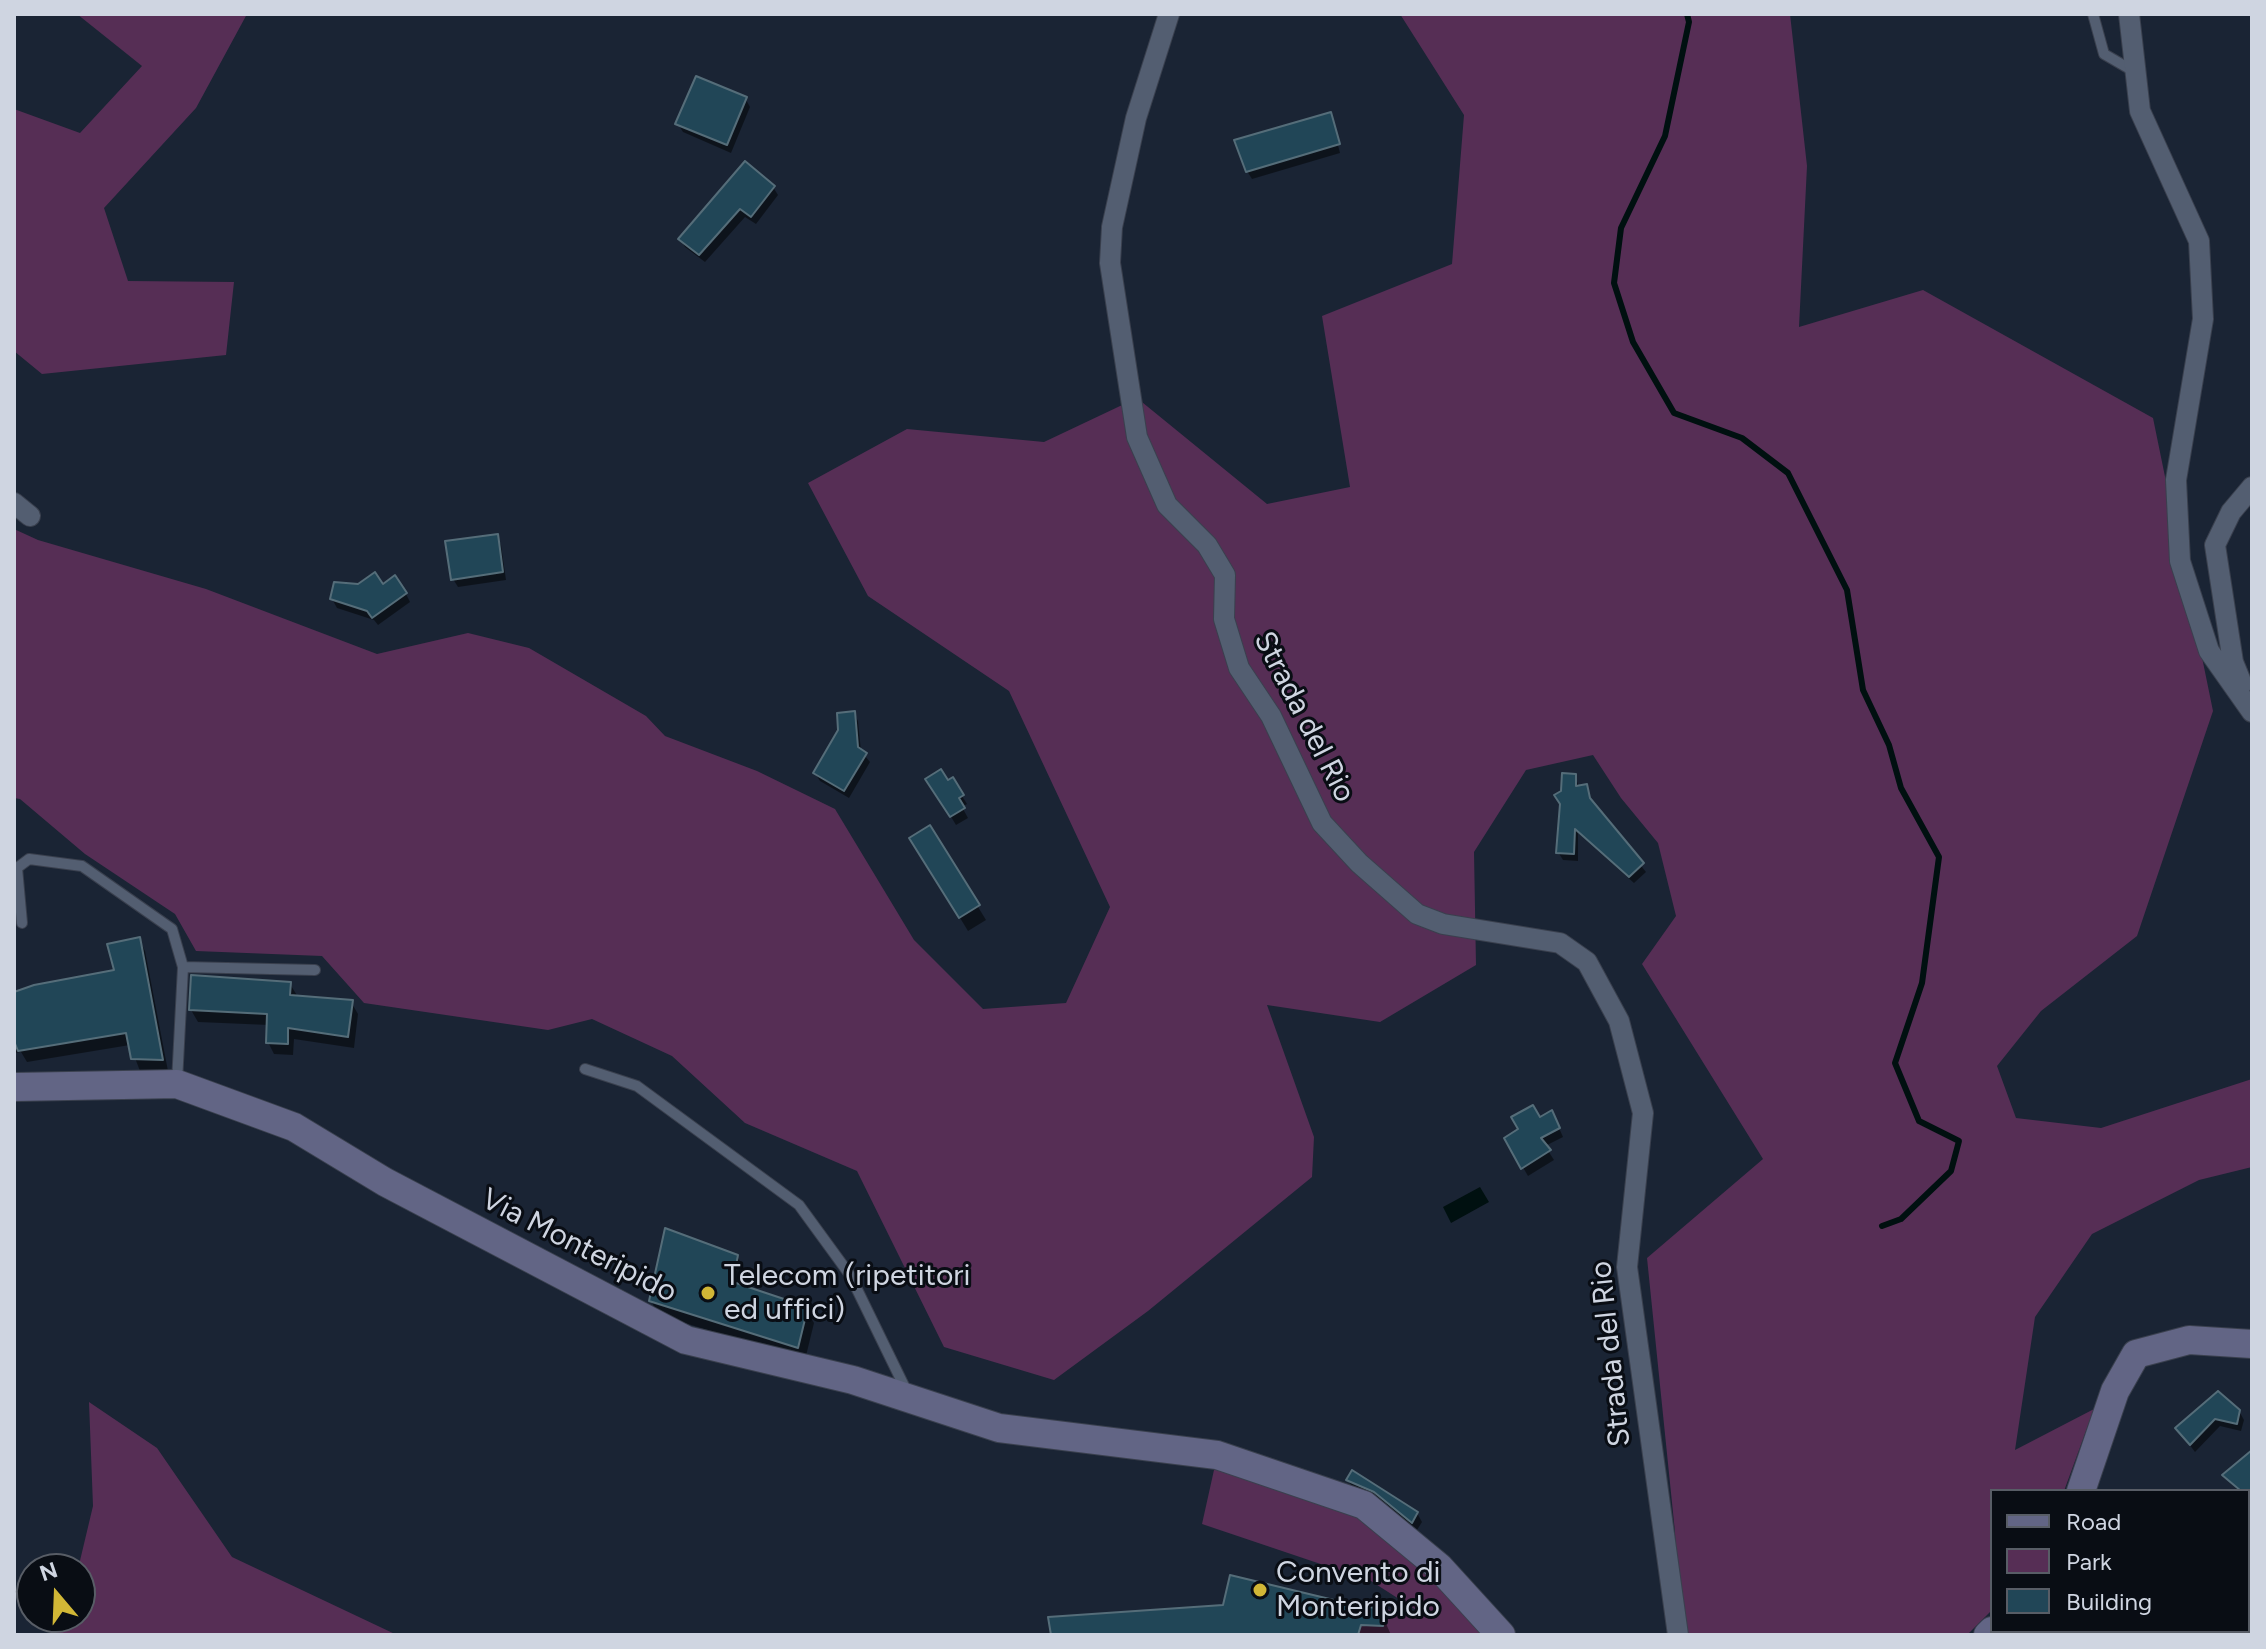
<!DOCTYPE html>
<html>
<head>
<meta charset="utf-8">
<style>
  body { margin:0 }
  #map { position:relative; width:2266px; height:1649px; overflow:hidden; background:#1a2434; font-family:Figtree,sans-serif }
  canvas { display:block }
  .frame { position:absolute; inset:0; border:16px solid #cfd5e1; pointer-events:none }
  .legend { position:absolute; left:1990px; top:1489px; width:260px; height:144px; box-sizing:border-box; background:#090d14; border:2px solid #585d66; margin:0; padding:10px 14px; list-style:none; font-size:24px; color:#cfd5e1 }
  .legend li { display:flex; align-items:center; gap:16px; height:40px }
  .legend b { width:40px; border:2px solid #585d66 }
  .north { position:absolute; left:16px; top:1553px; width:80px; height:80px; box-sizing:border-box; background:#090d14; border:2px solid #585d66; border-radius:50%; rotate:341deg; font-size:22px; font-weight:700; line-height:32px; text-align:center; color:#cfd5e1 }
  .north::after { content:''; display:block; margin:auto; width:28px; height:36px; background:#d1b736; clip-path:polygon(50% 0,100% 100%,50% 72%,0 100%) }
</style>
</head>
<body>
<div id="map">
<canvas width="2266" height="1649"></canvas>
<div class="frame"></div>
<ul class="legend">
<li><b style="height:10px;background:#626585"></b>Road</li>
<li><b style="height:22px;background:#562e55"></b>Park</li>
<li><b style="height:22px;background:#214657"></b>Building</li>
</ul>
<div class="north">N</div>
</div>
<script>
const g = document.querySelector('canvas').getContext('2d');
g.lineJoin = 'round';
function paint(path, color) {
  g.fillStyle = color;
  g.fill(path, 'evenodd');
}
function poly(rows) {
  const path = new Path2D();
  for (const r of rows) {
    path.moveTo(r[0], r[1]);
    for (let i = 2; i < r.length; i += 2) path.lineTo(r[i], r[i + 1]);
  }
  return path;
}
function strokePath(path, color, width, dash) {
  g.strokeStyle = color;
  g.lineWidth = width;
  g.lineCap = dash ? 'butt' : 'round';
  g.setLineDash(dash || []);
  g.stroke(path);
}
function label(font, color, halo, rows, align = 'center') {
  g.font = font + ' Figtree,sans-serif';
  g.lineWidth = 6;
  g.setLineDash([]);
  g.textBaseline = 'middle';
  g.strokeStyle = halo;
  g.fillStyle = color;
  for (const [text, x, y, turn = 0] of rows) {
    g.save();
    g.translate(x, y);
    g.rotate((+turn || 0) * Math.PI / 180);
    g.textAlign = isNaN(turn) ? turn : align;
    if (halo) g.strokeText(text, 0, 0);
    g.fillText(text, 0, 0);
    g.restore();
  }
}
paint(poly([
  [77,14,247,14,196,108,104,208,128,281,234,282,226,355,42,374,14,351,14,109,80,133,142,66],
  [1400,14,1790,14,1807,166,1799,327,1923,290,2153,418,2213,711,2137,936,2041,1011,1997,1066,2016,1118,2101,1128,2252,1079,2252,1167,2199,1180,2092,1234,2035,1317,2015,1450,2094,1409,2064,1491,1992,1491,1992,1610,1967,1635,1678,1635,1675,1532,1647,1258,1763,1159,1642,964,1676,916,1658,843,1621,798,1593,755,1526,770,1474,852,1476,965,1380,1022,1267,1005,1314,1137,1312,1177,1148,1311,1054,1380,944,1347,857,1171,745,1123,672,1056,592,1019,548,1030,364,1003,322,956,196,951,175,914,85,854,20,799,14,798,14,529,38,540,206,589,377,654,468,633,529,648,646,716,665,736,757,771,835,809,914,940,983,1009,1066,1003,1110,907,1009,691,868,596,808,483,907,429,1044,442,1137,398,1267,504,1350,487,1322,316,1452,264,1464,115],
  [89,1402,157,1448,232,1557,397,1635,49,1635,58,1617,80,1617,78,1569,93,1506],
  [1216,1461,1362,1510,1494,1635,1358,1635,1361,1625,1383,1626,1381,1608,1427,1617,1371,1581,1202,1524]
]), '#562e55');
paint(poly([
  [1480,1187,1489,1202,1451,1223,1443,1207]
]), '#001010');
paint(poly([
  [745,98,750,107,731,153,683,132,678,124],
  [1330,114,1340,153,1252,179,1247,171],
  [773,187,778,195,756,224,745,217,705,262,685,247,680,239],
  [497,536,501,545,506,580,458,587,453,579],
  [382,586,406,594,410,602,378,625,374,620,337,608,332,599],
  [854,713,858,721,861,751,870,762,849,798,820,781,815,773],
  [1575,776,1579,787,1586,786,1592,804,1646,872,1634,883,1578,833,1578,861,1563,860,1558,852,1563,792],
  [928,779,947,783,952,780,967,804,962,807,968,818,956,825],
  [930,828,986,920,968,931,912,839],
  [139,939,145,951,168,1071,140,1071,130,1045,27,1062,21,1052,14,1053,14,994,116,972],
  [290,984,298,997,351,1002,358,1014,354,1048,294,1039,293,1055,274,1054,268,1042,269,1025,198,1022,191,1010],
  [1540,1120,1556,1121,1563,1137,1545,1146,1554,1160,1528,1176,1506,1138],
  [737,1256,745,1270,742,1287,806,1309,814,1323,805,1360,659,1315,651,1301],
  [2239,1411,2244,1420,2241,1431,2220,1426,2195,1452,2177,1428],
  [2252,1452,2252,1503,2248,1491,2238,1491,2225,1475],
  [1353,1473,1417,1513,1422,1522,1417,1530,1381,1500,1353,1488,1348,1480],
  [1363,1609,1380,1610,1391,1635,1053,1635]
]), '#0007');
strokePath(poly([
  [1687,14,1689,22,1665,136,1621,228,1614,283,1633,342,1674,413,1742,438,1788,473,1847,590,1863,690,1889,745,1901,788,1939,857,1922,983,1895,1063,1919,1121,1959,1141,1951,1171,1901,1219,1882,1226]
]), '#001010', 6);
const building = poly([
  [696,76,747,97,727,145,675,124,696,76],
  [1331,112,1340,144,1246,172,1234,140,1331,112],
  [745,161,775,186,751,217,740,209,699,255,678,239,745,161],
  [498,534,503,572,451,580,445,541,498,534],
  [375,572,383,584,395,575,407,593,372,618,367,611,330,599,334,582,358,584,375,572],
  [855,711,858,747,867,753,844,791,813,773,838,730,837,713,855,711],
  [941,769,948,780,953,777,964,795,959,798,965,808,950,817,925,779,941,769],
  [1562,773,1576,774,1576,786,1587,784,1590,798,1644,863,1629,877,1575,829,1574,854,1556,853,1560,804,1554,795,1561,791,1562,773],
  [930,825,980,905,959,918,909,838,930,825],
  [140,937,163,1060,131,1059,126,1033,18,1051,14,1041,14,992,34,985,114,970,107,944,140,937],
  [191,975,291,982,290,995,353,1000,348,1037,288,1028,288,1044,266,1043,267,1014,189,1010,191,975],
  [1533,1105,1540,1117,1552,1110,1560,1128,1541,1138,1551,1150,1521,1169,1504,1138,1518,1129,1511,1117,1533,1105],
  [665,1228,738,1255,733,1282,808,1307,798,1348,649,1301,665,1228],
  [2218,1391,2240,1410,2237,1424,2215,1419,2190,1445,2175,1428,2218,1391],
  [2252,1450,2252,1500,2248,1491,2241,1491,2222,1475,2252,1450],
  [1352,1470,1418,1512,1412,1523,1374,1492,1346,1480,1352,1470],
  [1230,1575,1363,1607,1381,1608,1383,1626,1361,1625,1358,1635,1051,1635,1048,1617,1223,1605,1230,1575]
]);
paint(building, '#214657');
strokePath(building, '#556d79', 2);
const lane = poly([
  [2093,14,2104,54,2135,72],
  [22,923,17,868,29,859,82,866,172,929,183,967,177,1082],
  [183,967,315,970],
  [585,1069,637,1086,799,1205,850,1275,908,1394]
]);
const street = poly([
  [1169,14,1136,118,1112,227,1110,263,1137,437,1167,505,1207,545,1225,575,1224,619,1239,668,1271,716,1322,823,1359,863,1417,914,1443,924,1560,943,1587,962,1619,1021,1643,1113,1627,1267,1678,1635],
  [2129,14,2140,111,2199,241,2203,319,2176,480,2180,561,2209,651,2252,712],
  [14,503,30,516],
  [2242,684,2233,662,2215,545,2231,512,2252,487]
]);
const secondary = poly([
  [14,1087,177,1084,294,1127,385,1182,686,1340,853,1380,999,1428,1217,1455,1364,1505,1439,1567,1501,1635],
  [2081,1491,2115,1391,2136,1354,2189,1340,2252,1344],
  [1988,1635,1992,1631]
]);
strokePath(lane, '#3a404e', 12);
strokePath(street, '#3a404e', 22);
strokePath(secondary, '#3a404e', 30);
strokePath(lane, '#535e71', 10);
strokePath(street, '#535e71', 20);
strokePath(secondary, '#626585', 28);
for (const [x, y, r, color] of [
  [708,1293,8,"#d1b736"],
  [1260,1590,8,"#d1b736"]
]) {
  const dot = new Path2D();
  dot.arc(x, y, r, 0, 2 * Math.PI);
  g.fillStyle = color;
  g.fill(dot);
  strokePath(dot, '#090d14', 3);
}
label('30px', '#cfd5e1', '#090d14', [
  ["Strada del Rio",1304,717,63],
  ["Via Monteripido",579,1246,27],
  ["Strada del Rio",1611,1354,-96]
]);
label('30px', '#cfd5e1', '#090d14', [
  ["Telecom (ripetitori",724,1276],
  ["ed uffici)",724,1310],
  ["Convento di",1276,1573],
  ["Monteripido",1276,1607]
], 'left');
</script>
</body>
</html>
